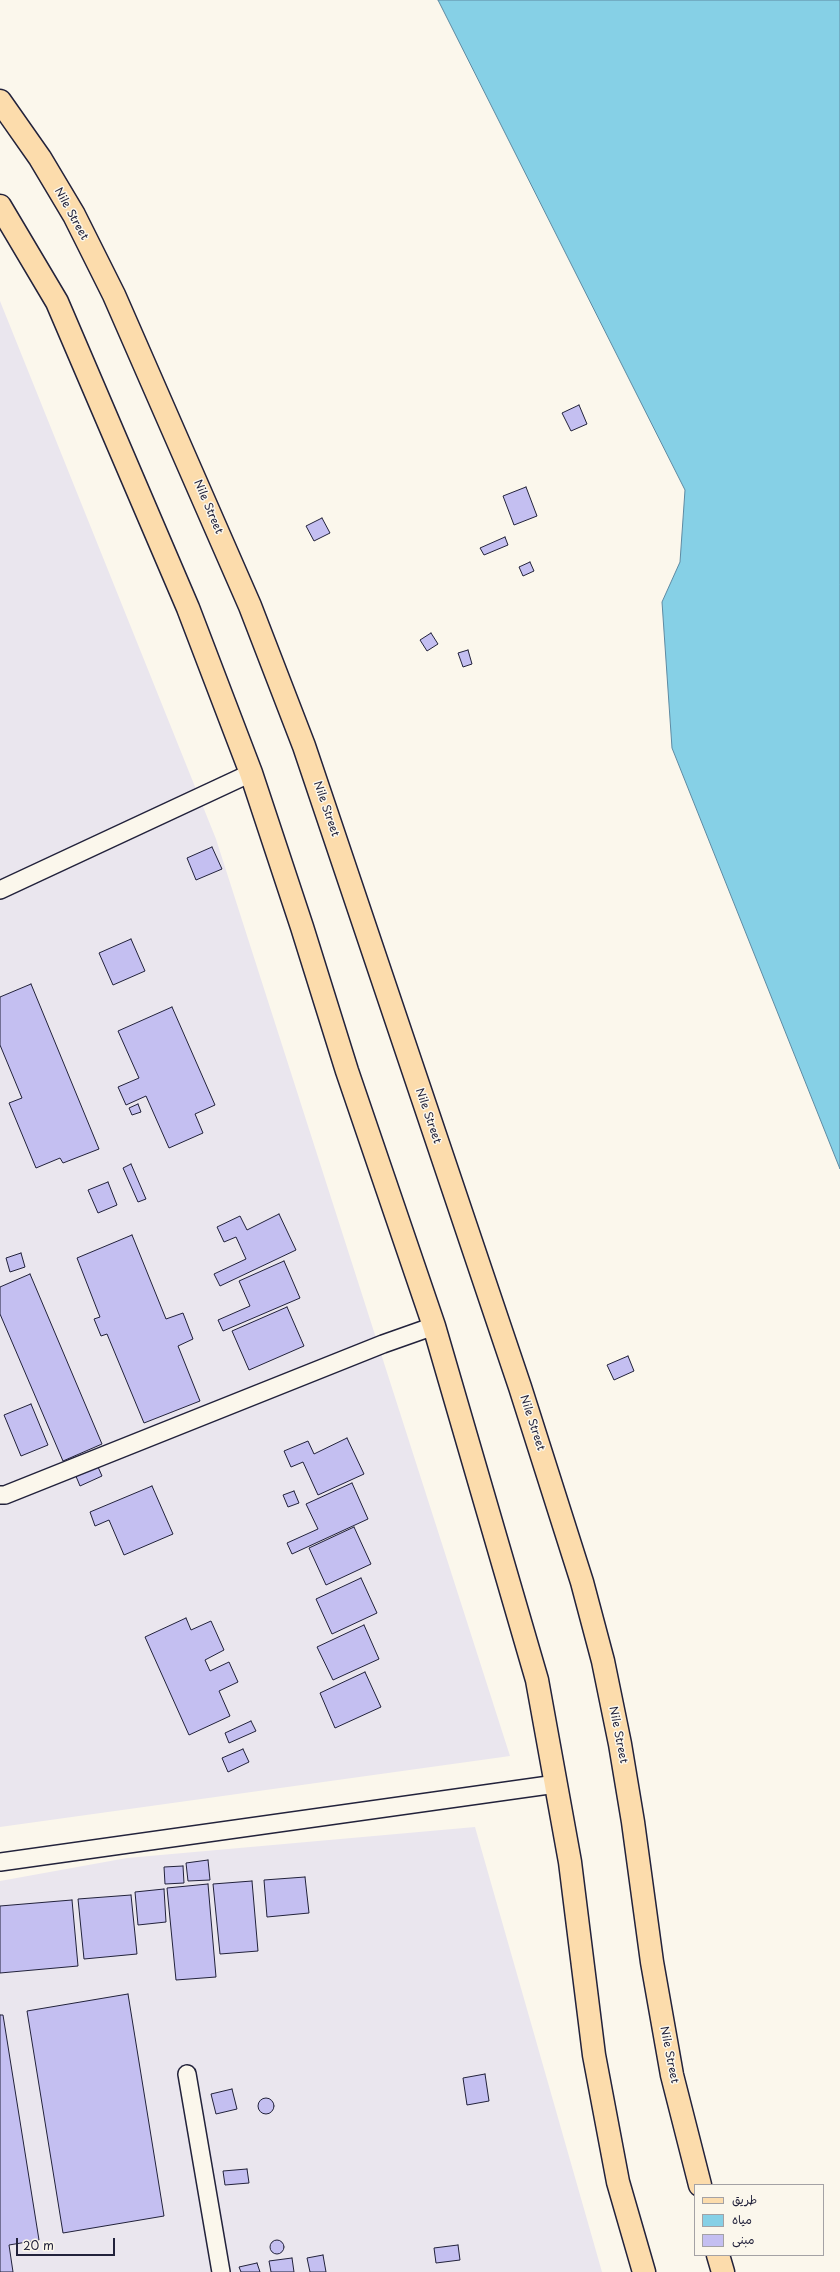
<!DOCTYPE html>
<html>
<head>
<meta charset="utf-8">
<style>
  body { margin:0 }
  #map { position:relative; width:840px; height:2272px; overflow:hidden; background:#fbf7ec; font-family:"Playpen Sans","Playpen Sans Arabic",sans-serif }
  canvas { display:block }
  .legend { position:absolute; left:694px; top:2184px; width:130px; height:72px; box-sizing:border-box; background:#fbf7ec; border:1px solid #a4a2a5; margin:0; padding:5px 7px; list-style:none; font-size:12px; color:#22223b }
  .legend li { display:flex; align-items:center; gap:8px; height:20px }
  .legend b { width:20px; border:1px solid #a4a2a5 }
  .scale { position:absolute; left:16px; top:2238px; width:99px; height:18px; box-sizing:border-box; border:2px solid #22223b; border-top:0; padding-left:5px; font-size:12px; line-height:14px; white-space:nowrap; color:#22223b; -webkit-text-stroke:3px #fbf7ec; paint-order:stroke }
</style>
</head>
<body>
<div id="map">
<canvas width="840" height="2272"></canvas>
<ul class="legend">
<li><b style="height:5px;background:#fcdcac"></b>طريق</li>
<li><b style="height:11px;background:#86d0e6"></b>مياه</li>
<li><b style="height:11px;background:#c4bff1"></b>مبنى</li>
</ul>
<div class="scale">20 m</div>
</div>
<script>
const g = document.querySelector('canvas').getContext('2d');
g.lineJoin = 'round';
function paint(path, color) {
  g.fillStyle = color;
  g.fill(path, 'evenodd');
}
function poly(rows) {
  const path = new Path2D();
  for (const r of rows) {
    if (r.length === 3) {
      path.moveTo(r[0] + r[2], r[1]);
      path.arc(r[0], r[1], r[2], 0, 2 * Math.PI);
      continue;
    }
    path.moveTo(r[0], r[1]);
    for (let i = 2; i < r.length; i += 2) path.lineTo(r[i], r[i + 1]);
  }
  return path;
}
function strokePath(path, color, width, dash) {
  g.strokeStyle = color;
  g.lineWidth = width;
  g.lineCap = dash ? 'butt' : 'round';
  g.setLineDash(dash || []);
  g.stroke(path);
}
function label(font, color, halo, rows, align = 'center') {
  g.font = font + ' "Playpen Sans",sans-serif';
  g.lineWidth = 3;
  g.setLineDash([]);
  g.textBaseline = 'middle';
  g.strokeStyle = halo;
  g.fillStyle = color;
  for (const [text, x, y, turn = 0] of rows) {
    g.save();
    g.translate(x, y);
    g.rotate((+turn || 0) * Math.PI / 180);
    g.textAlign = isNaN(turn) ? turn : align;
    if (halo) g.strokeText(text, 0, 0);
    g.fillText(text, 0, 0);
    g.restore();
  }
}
paint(poly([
  [0,301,216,839,510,1756,0,1827],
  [475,1827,602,2272,0,2272,0,1881,127,1858]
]), '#eae6ee');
const water = poly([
  [438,0,840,0,840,1169,672,748,662,602,680,562,685,490,438,0]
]);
paint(water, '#86d0e6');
strokePath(water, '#5e8aa2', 1);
const building = poly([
  [579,405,587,424,571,431,562,413,579,405],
  [526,487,537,516,514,525,503,496,526,487],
  [322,518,330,533,314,541,306,526,322,518],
  [505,537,508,545,484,555,480,548,505,537],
  [530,562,534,571,523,576,519,567,530,562],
  [431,633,438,644,427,651,420,640,431,633],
  [468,650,472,664,463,667,458,653,468,650],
  [212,847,222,869,196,880,187,858,212,847],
  [131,939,145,971,113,985,99,953,131,939],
  [31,984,99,1149,63,1163,60,1158,36,1168,9,1103,22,1098,0,1045,0,997,31,984],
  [172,1007,215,1105,195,1114,203,1133,169,1148,146,1096,126,1105,118,1087,139,1078,118,1031,172,1007],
  [138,1104,141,1112,132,1115,129,1108,138,1104],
  [131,1164,146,1199,138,1202,123,1168,131,1164],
  [108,1182,117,1205,98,1213,88,1190,108,1182],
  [279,1214,296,1250,220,1286,214,1274,246,1259,236,1237,224,1242,217,1227,240,1216,247,1230,279,1214],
  [132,1235,166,1319,183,1313,193,1339,178,1346,200,1401,144,1423,107,1334,101,1336,94,1319,100,1317,77,1258,132,1235],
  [21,1253,25,1267,10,1272,6,1258,21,1253],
  [284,1261,300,1298,223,1331,218,1320,250,1306,239,1281,284,1261],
  [30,1274,102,1444,63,1461,0,1314,0,1287,30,1274],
  [287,1307,304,1346,249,1370,232,1331,287,1307],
  [628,1356,634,1371,614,1380,607,1365,628,1356],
  [31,1404,48,1445,21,1456,4,1415,31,1404],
  [347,1438,364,1474,318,1495,303,1462,291,1467,284,1451,308,1441,314,1454,347,1438],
  [95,1460,102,1476,80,1486,73,1469,95,1460],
  [352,1483,368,1519,292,1554,287,1543,318,1529,306,1504,352,1483],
  [152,1486,173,1534,124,1555,109,1520,95,1526,90,1512,152,1486],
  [294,1491,299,1503,288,1507,283,1495,294,1491],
  [354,1527,371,1564,326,1585,309,1548,354,1527],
  [361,1578,377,1613,332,1634,316,1599,361,1578],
  [186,1618,191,1630,211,1621,224,1650,205,1660,210,1671,229,1662,238,1682,219,1691,230,1716,189,1735,145,1637,186,1618],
  [364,1625,379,1659,333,1680,317,1647,364,1625],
  [365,1672,381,1707,335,1728,320,1693,365,1672],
  [251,1721,256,1731,229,1743,225,1733,251,1721],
  [243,1749,249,1762,228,1772,222,1758,243,1749],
  [208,1860,210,1880,188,1881,186,1863,208,1860],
  [183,1866,184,1883,165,1884,164,1867,183,1866],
  [305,1877,309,1913,267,1917,264,1880,305,1877],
  [252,1881,258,1951,220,1954,213,1884,252,1881],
  [208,1884,216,1977,176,1980,167,1888,208,1884],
  [164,1889,166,1922,138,1925,135,1892,164,1889],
  [131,1895,137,1954,84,1959,78,1899,131,1895],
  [72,1900,78,1966,0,1973,0,1906,72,1900],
  [128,1994,164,2216,63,2233,27,2011,128,1994],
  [0,2015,3,2015,39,2240,9,2245,13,2272,0,2272,0,2015],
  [485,2074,489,2101,467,2105,463,2078,485,2074],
  [232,2089,237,2109,216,2114,211,2094,232,2089],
  [266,2106,8],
  [247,2169,249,2183,225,2185,223,2171,247,2169],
  [277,2247,7],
  [458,2245,460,2260,436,2263,434,2248,458,2245],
  [323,2255,326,2272,310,2272,307,2258,323,2255],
  [292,2258,294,2272,271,2272,269,2261,292,2258],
  [257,2263,260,2272,241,2272,239,2267,257,2263]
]);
paint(building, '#c4bff1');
strokePath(building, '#22223b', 1);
const service = poly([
  [0,890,251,773],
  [0,1495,5,1495,383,1344,434,1326],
  [0,1862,556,1784],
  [187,2074,221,2272]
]);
const primary = poly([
  [0,101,40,158,74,215,114,295,250,606,304,746,520,1387,582,1582,603,1661,620,1744,633,1822,652,1962,672,2075,700,2185],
  [0,206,57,302,188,608,251,773,302,927,347,1071,434,1326,537,1680,570,1862,594,2055,618,2182,644,2272],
  [718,2255,723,2272]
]);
strokePath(service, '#22223b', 20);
strokePath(primary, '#22223b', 25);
strokePath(service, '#fbf7ec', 17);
strokePath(primary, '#fcdcac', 22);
label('11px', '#22223b', '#fbf7ec', [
  ["Nile Street",71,214,61],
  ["Nile Street",208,507,67],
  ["Nile Street",326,809,71],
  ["Nile Street",428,1116,71],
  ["Nile Street",532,1423,72],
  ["Nile Street",618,1735,79],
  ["Nile Street",669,2055,79]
]);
</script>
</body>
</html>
